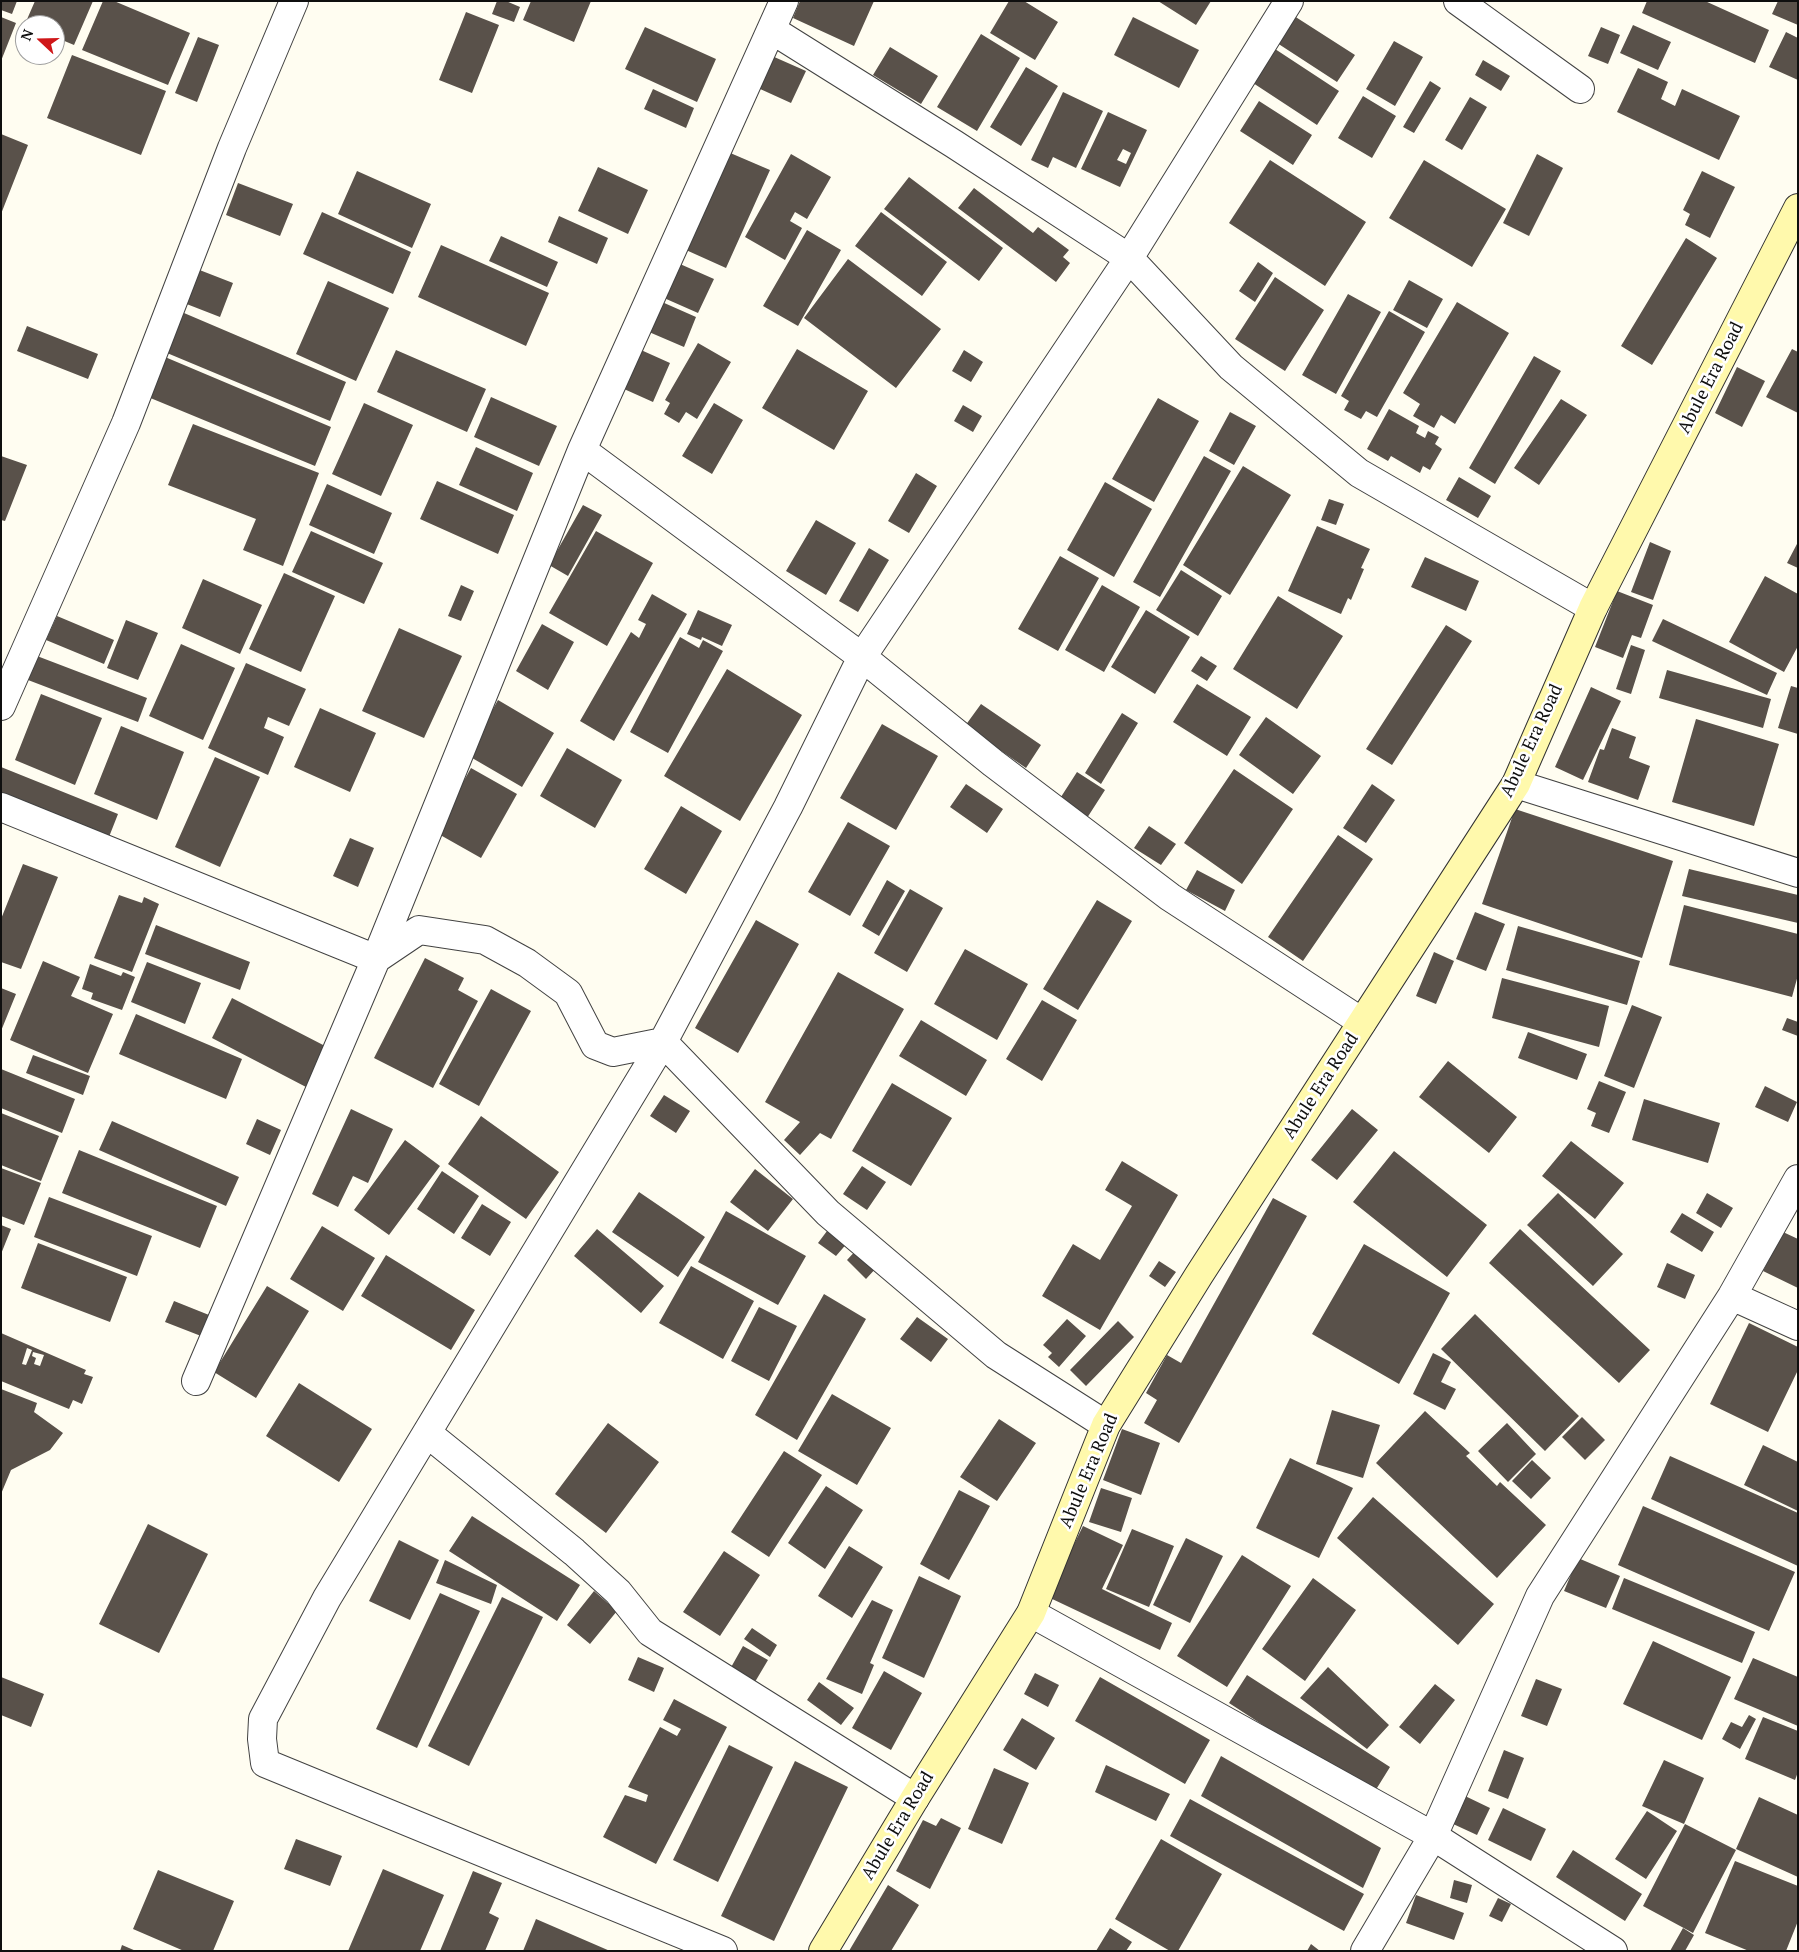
<!DOCTYPE html>
<html>
<head>
<meta charset="utf-8">
<style>
  body { margin:0 }
  #map { position:relative; width:1799px; height:1952px; overflow:hidden; background:#fffdf1; font-family:"PT Serif",serif }
  canvas { display:block }
  .frame { position:absolute; inset:0; border:2px solid #0f0f0f; pointer-events:none }
  .north { position:absolute; left:15px; top:15px; width:50px; height:50px; box-sizing:border-box; background:#fff; border:1px solid #9f9f9f; border-radius:50%; rotate:291deg; font-size:14px; font-weight:700; line-height:20px; text-align:center; color:#0f0f0f }
  .north::after { content:''; display:block; margin:auto; width:18px; height:22px; background:#cf1719; clip-path:polygon(50% 0,100% 100%,50% 72%,0 100%) }
</style>
</head>
<body>
<div id="map">
<canvas width="1799" height="1952"></canvas>
<div class="frame"></div>
<div class="north">N</div>
</div>
<script>
const g = document.querySelector('canvas').getContext('2d');
g.lineJoin = 'round';
function paint(path, color) {
  g.fillStyle = color;
  g.fill(path, 'evenodd');
}
function poly(rows) {
  const path = new Path2D();
  for (const r of rows) {
    path.moveTo(r[0], r[1]);
    for (let i = 2; i < r.length; i += 2) path.lineTo(r[i], r[i + 1]);
  }
  return path;
}
function strokePath(path, color, width, dash) {
  g.strokeStyle = color;
  g.lineWidth = width;
  g.lineCap = dash ? 'butt' : 'round';
  g.setLineDash(dash || []);
  g.stroke(path);
}
function label(font, color, halo, rows, align = 'center') {
  g.font = font + ' "PT Serif",serif';
  g.lineWidth = 5;
  g.setLineDash([]);
  g.textBaseline = 'middle';
  g.strokeStyle = halo;
  g.fillStyle = color;
  for (const [text, x, y, turn = 0] of rows) {
    g.save();
    g.translate(x, y);
    g.rotate((+turn || 0) * Math.PI / 180);
    g.textAlign = isNaN(turn) ? turn : align;
    if (halo) g.strokeText(text, 0, 0);
    g.fillText(text, 0, 0);
    g.restore();
  }
}
paint(poly([
  [1,1,17,1,12,14,1,10],
  [35,1,93,1,74,45,55,37,55,25,25,24],
  [103,1,114,1,190,33,168,85,82,50],
  [497,1,506,1,520,7,514,22,492,14],
  [531,1,591,1,574,42,523,20],
  [800,1,874,1,854,46,793,18],
  [1009,1,1024,1,1058,22,1035,60,990,33],
  [1158,1,1211,1,1196,25],
  [1647,1,1705,1,1769,30,1755,63,1642,13],
  [1778,1,1798,1,1798,25,1772,14],
  [466,12,499,25,472,93,439,80],
  [1291,14,1355,55,1337,82,1274,41],
  [1,17,16,23,1,61],
  [1133,17,1199,50,1179,88,1114,55],
  [1633,25,1671,42,1658,70,1620,53],
  [645,27,716,59,697,102,625,69],
  [1601,27,1620,35,1608,64,1588,56],
  [1786,32,1798,38,1798,80,1769,67],
  [981,34,1020,58,977,131,937,107],
  [198,37,219,45,197,102,175,93],
  [1394,41,1423,57,1395,106,1366,89],
  [890,47,938,76,921,104,873,75],
  [1272,47,1339,91,1317,125,1250,81],
  [72,55,166,91,141,155,47,118],
  [772,56,806,71,791,103,758,88],
  [1483,60,1510,76,1501,91,1475,75],
  [1026,67,1058,86,1021,146,990,127],
  [1638,68,1668,82,1661,99,1675,106,1682,89,1740,116,1719,160,1617,112],
  [1430,81,1441,88,1414,133,1403,127],
  [653,89,694,108,686,128,644,109],
  [1063,92,1103,111,1076,168,1053,157,1048,168,1031,160],
  [1363,96,1396,116,1372,158,1338,138],
  [1470,97,1487,107,1462,150,1445,140],
  [1259,101,1312,135,1293,165,1240,131],
  [1108,112,1147,130,1120,187,1081,169],
  [1123,149,1131,153,1126,164,1117,160],
  [1,134,28,145,1,214],
  [728,152,770,170,726,268,686,250],
  [791,154,831,177,807,219,795,212,790,221,802,228,785,260,745,237],
  [1537,154,1563,168,1529,236,1503,223],
  [1270,160,1366,222,1325,286,1229,223],
  [1424,160,1506,209,1472,267,1389,218],
  [598,167,648,190,628,234,578,211],
  [357,171,431,204,412,248,338,214],
  [1702,171,1735,187,1710,238,1685,225,1690,214,1683,210],
  [909,177,1003,248,979,281,884,209],
  [238,183,293,204,280,236,226,215],
  [974,188,1033,233,1038,227,1069,250,1063,257,1070,263,1056,282,958,208],
  [322,212,411,252,393,294,303,254],
  [881,212,947,262,922,296,855,246],
  [559,216,608,238,597,264,548,242],
  [807,230,841,250,798,326,763,306],
  [501,236,558,262,547,287,489,261],
  [1686,238,1717,258,1652,365,1621,346],
  [441,245,549,293,526,346,418,297],
  [848,259,941,329,896,388,804,318],
  [1258,262,1273,273,1255,302,1239,291],
  [680,264,714,279,698,313,664,298],
  [197,269,233,283,220,317,184,303],
  [1275,277,1324,310,1285,371,1235,339],
  [1409,280,1443,299,1427,328,1393,310],
  [328,281,389,308,356,381,296,354],
  [1348,294,1381,312,1336,394,1302,375],
  [662,302,696,317,684,347,649,332],
  [1457,302,1509,333,1455,424,1441,415,1434,428,1413,416,1420,404,1403,393],
  [1389,311,1425,332,1377,417,1366,411,1361,419,1344,410,1349,401,1341,396],
  [184,313,346,382,330,421,167,353],
  [27,326,98,354,88,379,17,351],
  [698,343,731,362,697,419,686,412,679,423,664,414,670,403,665,400],
  [797,349,868,391,834,450,762,408],
  [1792,349,1798,352,1798,413,1766,397],
  [396,350,486,389,467,432,377,392],
  [641,350,670,363,653,402,624,389],
  [964,350,983,362,971,382,952,371],
  [1534,356,1561,371,1495,484,1469,468],
  [165,357,331,427,315,466,148,397],
  [1737,367,1765,381,1742,427,1715,413],
  [491,397,557,426,539,466,474,437],
  [1158,398,1199,421,1154,502,1112,479],
  [1561,399,1587,415,1539,485,1514,468],
  [364,403,413,425,381,496,332,474],
  [714,403,743,420,712,474,682,456],
  [963,405,982,416,973,432,954,421],
  [1389,409,1419,426,1416,433,1425,438,1428,431,1439,437,1435,444,1442,449,1430,470,1423,466,1420,473,1391,456,1388,461,1367,449],
  [1230,412,1256,426,1234,465,1209,451],
  [193,424,319,473,283,566,243,550,256,519,168,485],
  [476,447,533,473,517,511,459,485],
  [1,456,27,465,5,521,1,520],
  [1204,456,1231,471,1160,597,1133,582],
  [1243,466,1291,495,1230,595,1183,565],
  [916,473,937,486,909,533,888,521],
  [1459,477,1491,496,1478,518,1446,500],
  [437,481,514,515,498,554,420,519],
  [1105,482,1152,509,1114,577,1067,550],
  [327,484,392,513,374,554,309,525],
  [1329,499,1344,504,1336,525,1321,520],
  [583,505,602,515,568,576,549,565],
  [816,520,856,543,826,595,786,571],
  [1317,526,1370,549,1361,568,1364,569,1351,600,1348,598,1341,614,1288,591],
  [311,531,383,563,364,604,292,572],
  [596,531,653,563,607,646,549,613],
  [1650,542,1671,551,1653,600,1631,592],
  [1798,542,1798,568,1787,563],
  [869,548,889,560,858,612,839,601],
  [1060,556,1099,578,1058,651,1018,629],
  [1425,557,1479,581,1466,611,1411,587],
  [1181,570,1222,596,1198,636,1156,610],
  [284,573,335,596,301,672,249,649],
  [1765,576,1798,594,1798,646,1784,672,1729,642],
  [203,579,262,605,240,654,182,628],
  [461,585,474,591,461,621,448,616],
  [1102,585,1140,607,1104,672,1065,650],
  [1617,591,1653,605,1641,638,1632,635,1623,658,1595,647],
  [652,594,687,614,614,741,580,721,631,632,639,638,646,624,638,620],
  [1278,596,1343,636,1297,709,1233,669],
  [698,610,732,625,722,646,702,637,701,640,687,634],
  [1146,610,1190,637,1155,694,1111,667],
  [57,616,114,640,104,664,46,640],
  [1663,619,1777,673,1767,695,1652,641],
  [126,620,158,633,138,680,107,668],
  [542,624,574,642,548,690,516,671],
  [1446,625,1472,641,1392,765,1366,749],
  [399,628,462,656,424,738,362,711],
  [680,637,699,648,703,640,723,651,668,753,630,732],
  [181,644,235,668,203,740,149,716],
  [1631,645,1645,650,1631,694,1616,689],
  [37,656,147,698,138,722,28,680],
  [1201,656,1217,666,1207,681,1191,671],
  [246,663,306,689,289,726,268,717,264,728,284,737,268,775,208,748],
  [727,669,802,715,740,821,664,776],
  [1667,670,1771,699,1763,728,1659,698],
  [1197,684,1251,717,1227,756,1173,722],
  [1791,686,1798,688,1798,734,1778,728],
  [1591,687,1621,701,1583,780,1555,767],
  [41,694,102,718,75,785,15,760],
  [498,700,554,733,522,787,467,755],
  [981,704,1041,745,1026,768,965,726],
  [320,708,376,733,350,792,294,767],
  [1122,713,1138,723,1101,784,1085,773],
  [1266,717,1321,756,1293,794,1239,755],
  [1696,719,1779,744,1754,826,1672,802],
  [882,724,938,756,896,830,840,798],
  [121,726,184,752,157,820,94,794],
  [1612,728,1636,737,1629,758,1650,766,1638,800,1588,782,1600,749,1604,750],
  [567,748,622,780,595,828,540,796],
  [215,757,260,777,220,867,175,847],
  [1,767,118,814,107,842,1,798],
  [471,768,517,794,481,858,435,832],
  [1234,769,1293,809,1242,884,1184,843],
  [1077,772,1105,790,1087,818,1059,800],
  [966,784,1003,809,987,833,950,807],
  [1372,784,1395,800,1366,843,1343,828],
  [681,806,722,831,686,894,644,869],
  [1515,809,1673,861,1642,958,1482,904],
  [848,822,890,846,850,916,808,892],
  [1149,826,1176,844,1161,865,1134,848],
  [1338,835,1373,859,1303,961,1268,937],
  [350,838,374,848,358,887,333,876],
  [23,864,58,877,21,969,1,962,1,919],
  [1689,869,1798,895,1798,923,1682,896],
  [1197,870,1235,890,1225,911,1186,890],
  [887,880,905,891,879,936,862,926],
  [910,889,943,908,907,972,874,953],
  [119,895,142,903,144,897,159,904,132,972,94,958],
  [1097,900,1132,921,1078,1010,1043,989],
  [1684,905,1798,934,1798,975,1792,997,1669,965],
  [1475,912,1505,924,1486,971,1456,959],
  [756,920,799,944,738,1053,695,1028],
  [156,925,250,962,240,990,145,954],
  [1518,926,1640,961,1627,1005,1506,970],
  [965,949,1028,984,997,1040,934,1004],
  [1434,952,1454,961,1436,1004,1416,996],
  [425,958,464,978,458,990,478,1001,433,1088,374,1058],
  [43,961,80,977,71,996,113,1014,88,1073,10,1040],
  [147,962,201,983,185,1024,131,1002],
  [90,964,121,976,123,972,135,977,122,1010,91,999,93,993,82,989],
  [838,972,904,1009,831,1139,820,1133,800,1155,784,1140,800,1122,765,1102],
  [1502,978,1609,1006,1599,1047,1492,1018],
  [1,988,16,994,1,1031],
  [491,989,531,1011,479,1106,439,1084],
  [232,998,327,1047,306,1087,212,1038],
  [1042,1000,1077,1020,1042,1081,1006,1059],
  [1632,1005,1662,1017,1634,1088,1604,1076],
  [136,1014,242,1059,226,1099,119,1054],
  [1787,1018,1798,1022,1798,1036,1782,1030],
  [921,1020,987,1060,966,1096,899,1056],
  [1528,1032,1587,1054,1577,1080,1518,1058],
  [33,1055,90,1076,83,1095,26,1073],
  [1448,1061,1517,1117,1489,1153,1419,1097],
  [1,1069,75,1099,62,1133,1,1108],
  [1599,1081,1626,1092,1609,1133,1591,1126,1596,1113,1587,1109],
  [892,1083,952,1118,911,1186,852,1151],
  [1765,1086,1797,1102,1788,1122,1755,1107],
  [664,1095,690,1111,676,1133,650,1116],
  [1644,1099,1720,1123,1708,1163,1632,1140],
  [351,1109,393,1129,368,1183,353,1176,338,1207,312,1194],
  [1352,1109,1378,1130,1337,1180,1311,1160],
  [1,1113,59,1136,41,1181,1,1165],
  [481,1116,559,1172,526,1219,448,1164],
  [257,1119,281,1130,270,1155,246,1144],
  [112,1121,239,1177,226,1206,99,1150],
  [405,1140,440,1166,389,1235,354,1210],
  [1571,1141,1624,1183,1595,1219,1542,1176],
  [79,1150,217,1206,200,1248,62,1193],
  [1394,1151,1487,1225,1447,1277,1353,1202],
  [1122,1161,1178,1195,1100,1330,1042,1296,1073,1244,1100,1260,1132,1206,1105,1190],
  [862,1166,886,1182,867,1210,843,1194],
  [1,1168,41,1183,24,1225,1,1216],
  [755,1169,793,1199,768,1231,730,1202],
  [442,1171,479,1196,454,1234,417,1209],
  [639,1192,705,1237,678,1277,612,1232],
  [1558,1193,1623,1254,1593,1286,1527,1225],
  [1707,1193,1733,1208,1721,1228,1696,1213],
  [49,1197,152,1236,137,1276,34,1237],
  [1273,1198,1307,1216,1179,1443,1144,1423,1157,1400,1146,1393,1167,1355,1181,1363],
  [482,1204,511,1222,490,1256,461,1238],
  [726,1211,806,1256,778,1305,698,1262],
  [1682,1213,1714,1232,1702,1252,1670,1232],
  [1,1225,11,1229,1,1254],
  [322,1226,375,1258,343,1311,290,1279],
  [830,1227,849,1241,836,1256,818,1243],
  [597,1229,664,1286,641,1313,574,1256],
  [1520,1229,1650,1350,1619,1383,1489,1263],
  [1783,1232,1798,1239,1798,1288,1763,1271],
  [38,1243,127,1277,110,1322,21,1288],
  [1364,1244,1450,1293,1399,1384,1312,1334],
  [859,1247,878,1266,866,1279,847,1260],
  [386,1255,475,1310,451,1350,361,1296],
  [1159,1261,1176,1272,1165,1287,1149,1276],
  [1667,1263,1695,1275,1685,1299,1657,1287],
  [691,1266,754,1301,723,1359,659,1323],
  [267,1286,309,1311,256,1398,214,1372],
  [824,1294,866,1319,797,1440,755,1415],
  [174,1301,209,1315,201,1336,165,1322],
  [759,1307,797,1326,769,1381,731,1361],
  [1475,1314,1579,1416,1545,1451,1441,1349],
  [917,1317,948,1339,931,1362,900,1339],
  [1067,1319,1086,1336,1059,1367,1048,1357,1052,1353,1043,1345],
  [1118,1321,1134,1337,1086,1386,1070,1370],
  [1749,1323,1798,1347,1798,1370,1768,1432,1710,1404],
  [1,1333,86,1370,84,1374,93,1377,82,1404,73,1400,69,1409,1,1381],
  [27,1348,32,1350,26,1365,22,1364],
  [33,1352,44,1355,40,1366,34,1364,36,1358,32,1356],
  [1433,1353,1451,1362,1441,1382,1456,1389,1445,1410,1413,1394],
  [299,1383,372,1429,339,1482,266,1436],
  [1,1389,37,1403,34,1412,63,1433,50,1450,11,1470,1,1494],
  [832,1394,891,1428,857,1485,798,1451],
  [1332,1410,1380,1425,1363,1478,1316,1464],
  [1425,1411,1470,1453,1466,1456,1497,1486,1500,1482,1546,1525,1497,1578,1376,1463],
  [1582,1417,1605,1440,1585,1460,1562,1437],
  [999,1419,1036,1443,997,1501,960,1477],
  [608,1423,659,1462,606,1533,555,1494],
  [1507,1423,1536,1454,1508,1482,1478,1451],
  [1122,1429,1160,1443,1141,1495,1103,1480],
  [1763,1445,1798,1462,1798,1511,1744,1485],
  [784,1451,822,1475,769,1557,731,1532],
  [1670,1456,1798,1513,1798,1566,1651,1499],
  [1290,1458,1353,1488,1319,1558,1256,1528],
  [1532,1460,1551,1478,1531,1499,1512,1481],
  [826,1486,863,1510,825,1569,788,1543],
  [1101,1488,1132,1498,1121,1532,1089,1522],
  [959,1490,990,1506,949,1580,920,1564],
  [1373,1497,1494,1604,1458,1645,1337,1538],
  [1643,1506,1795,1572,1769,1631,1618,1565],
  [472,1516,580,1585,557,1621,449,1551],
  [148,1524,208,1554,159,1653,99,1624],
  [1083,1526,1123,1545,1102,1589,1172,1623,1160,1650,1048,1597],
  [1132,1529,1174,1546,1149,1607,1106,1589],
  [1186,1538,1223,1556,1190,1623,1153,1605],
  [399,1540,439,1560,410,1620,369,1601],
  [849,1546,883,1567,852,1618,818,1596],
  [724,1551,760,1575,720,1636,683,1612],
  [1242,1555,1291,1586,1227,1687,1177,1656],
  [1578,1558,1620,1576,1606,1608,1564,1591],
  [445,1560,497,1585,491,1604,436,1583],
  [919,1576,961,1596,924,1678,882,1658],
  [1313,1578,1356,1610,1305,1681,1262,1649],
  [1624,1578,1755,1632,1742,1663,1612,1609],
  [594,1591,617,1611,590,1644,567,1625],
  [440,1593,480,1611,417,1748,376,1729],
  [502,1597,543,1617,469,1766,428,1746],
  [872,1600,893,1610,870,1663,874,1665,862,1694,826,1679],
  [752,1628,777,1645,770,1657,744,1639],
  [1653,1641,1731,1677,1702,1740,1623,1704],
  [743,1646,768,1660,749,1692,725,1678],
  [638,1657,664,1668,654,1692,628,1680],
  [1753,1658,1798,1677,1798,1726,1734,1699],
  [1328,1667,1389,1725,1367,1749,1300,1698],
  [884,1671,922,1693,891,1750,852,1728],
  [1035,1673,1059,1685,1048,1707,1024,1694],
  [1247,1675,1390,1767,1372,1796,1229,1703],
  [1,1677,44,1694,31,1727,1,1715],
  [1100,1677,1210,1740,1185,1784,1075,1721],
  [1536,1679,1562,1689,1547,1726,1521,1716],
  [819,1682,854,1708,841,1725,807,1700],
  [1435,1684,1455,1700,1420,1744,1399,1727],
  [674,1699,727,1727,656,1864,603,1837,625,1795,646,1802,648,1795,628,1787,660,1727,677,1736,681,1729,663,1720],
  [1749,1715,1756,1719,1740,1749,1722,1739,1731,1722,1742,1727],
  [1763,1717,1798,1731,1798,1772,1795,1780,1745,1759],
  [1022,1718,1055,1738,1036,1770,1003,1750],
  [729,1745,773,1767,718,1882,673,1860],
  [1504,1750,1524,1758,1508,1799,1488,1791],
  [1221,1756,1381,1848,1363,1888,1201,1796],
  [1664,1760,1704,1778,1684,1824,1642,1806],
  [795,1761,848,1787,774,1941,721,1916],
  [1106,1765,1170,1794,1156,1821,1095,1792],
  [994,1768,1029,1783,1002,1844,968,1829],
  [1463,1795,1490,1808,1477,1835,1451,1823],
  [1759,1797,1798,1815,1798,1877,1736,1849],
  [1190,1799,1364,1894,1344,1931,1170,1836],
  [1503,1808,1546,1829,1531,1861,1488,1840],
  [1647,1811,1677,1831,1646,1879,1615,1859],
  [941,1818,961,1828,930,1889,896,1871,923,1820,936,1826],
  [1685,1824,1736,1850,1693,1933,1643,1906],
  [296,1839,342,1856,330,1886,284,1869],
  [1161,1839,1222,1874,1178,1951,1170,1951,1115,1919],
  [1573,1850,1642,1894,1625,1921,1556,1877],
  [1735,1861,1798,1886,1798,1921,1786,1951,1749,1951,1705,1933],
  [383,1869,444,1895,420,1951,348,1951],
  [158,1870,234,1901,213,1951,184,1951,133,1929],
  [473,1871,502,1883,489,1913,499,1918,485,1951,440,1951],
  [1454,1880,1472,1885,1467,1903,1450,1898],
  [888,1885,919,1905,891,1951,849,1951],
  [1416,1895,1464,1913,1454,1940,1406,1923],
  [1498,1898,1511,1904,1502,1922,1489,1916],
  [536,1919,610,1951,523,1951],
  [1110,1928,1132,1942,1126,1951,1096,1951],
  [1683,1928,1694,1935,1685,1951,1670,1951],
  [1311,1944,1320,1951,1307,1951],
  [122,1945,136,1951,120,1951]
]), '#59514a');
const street = poly([
  [1458,1,1580,89],
  [772,30,954,144,1129,258,1231,367,1359,473,1593,608],
  [582,450,862,657,993,763,1170,897,1362,1022],
  [1,706,126,423,232,148,294,1],
  [1516,784,1798,873],
  [1,807,376,959],
  [376,959,419,930,485,940,527,963,568,993,595,1045,613,1052,663,1042,828,1213,996,1355,1106,1425],
  [1732,1296,1798,1326],
  [196,1381,376,959,582,450,784,1],
  [427,1433,574,1552,618,1592,650,1632,915,1798],
  [1031,1613,1433,1836,1613,1951],
  [723,1951,265,1763,262,1739,263,1719,327,1598,663,1042,788,807,862,657,1129,258,1289,1],
  [1365,1951,1433,1836,1540,1596,1732,1296,1798,1179]
]);
const secondary = poly([
  [823,1951,915,1798,1031,1613,1106,1425,1199,1275,1516,784,1593,608,1798,208]
]);
strokePath(street, '#424242', 30);
strokePath(secondary, '#313131', 30);
strokePath(street, '#fff', 28);
strokePath(secondary, '#fff9ac', 28);
label('18px', '#0f0f0f', '#fff', [
  ["Abule Era Road",1711,378,-63],
  ["Abule Era Road",1532,741,-65],
  ["Abule Era Road",1321,1086,-57],
  ["Abule Era Road",1089,1471,-67],
  ["Abule Era Road",898,1826,-59]
]);
</script>
</body>
</html>
